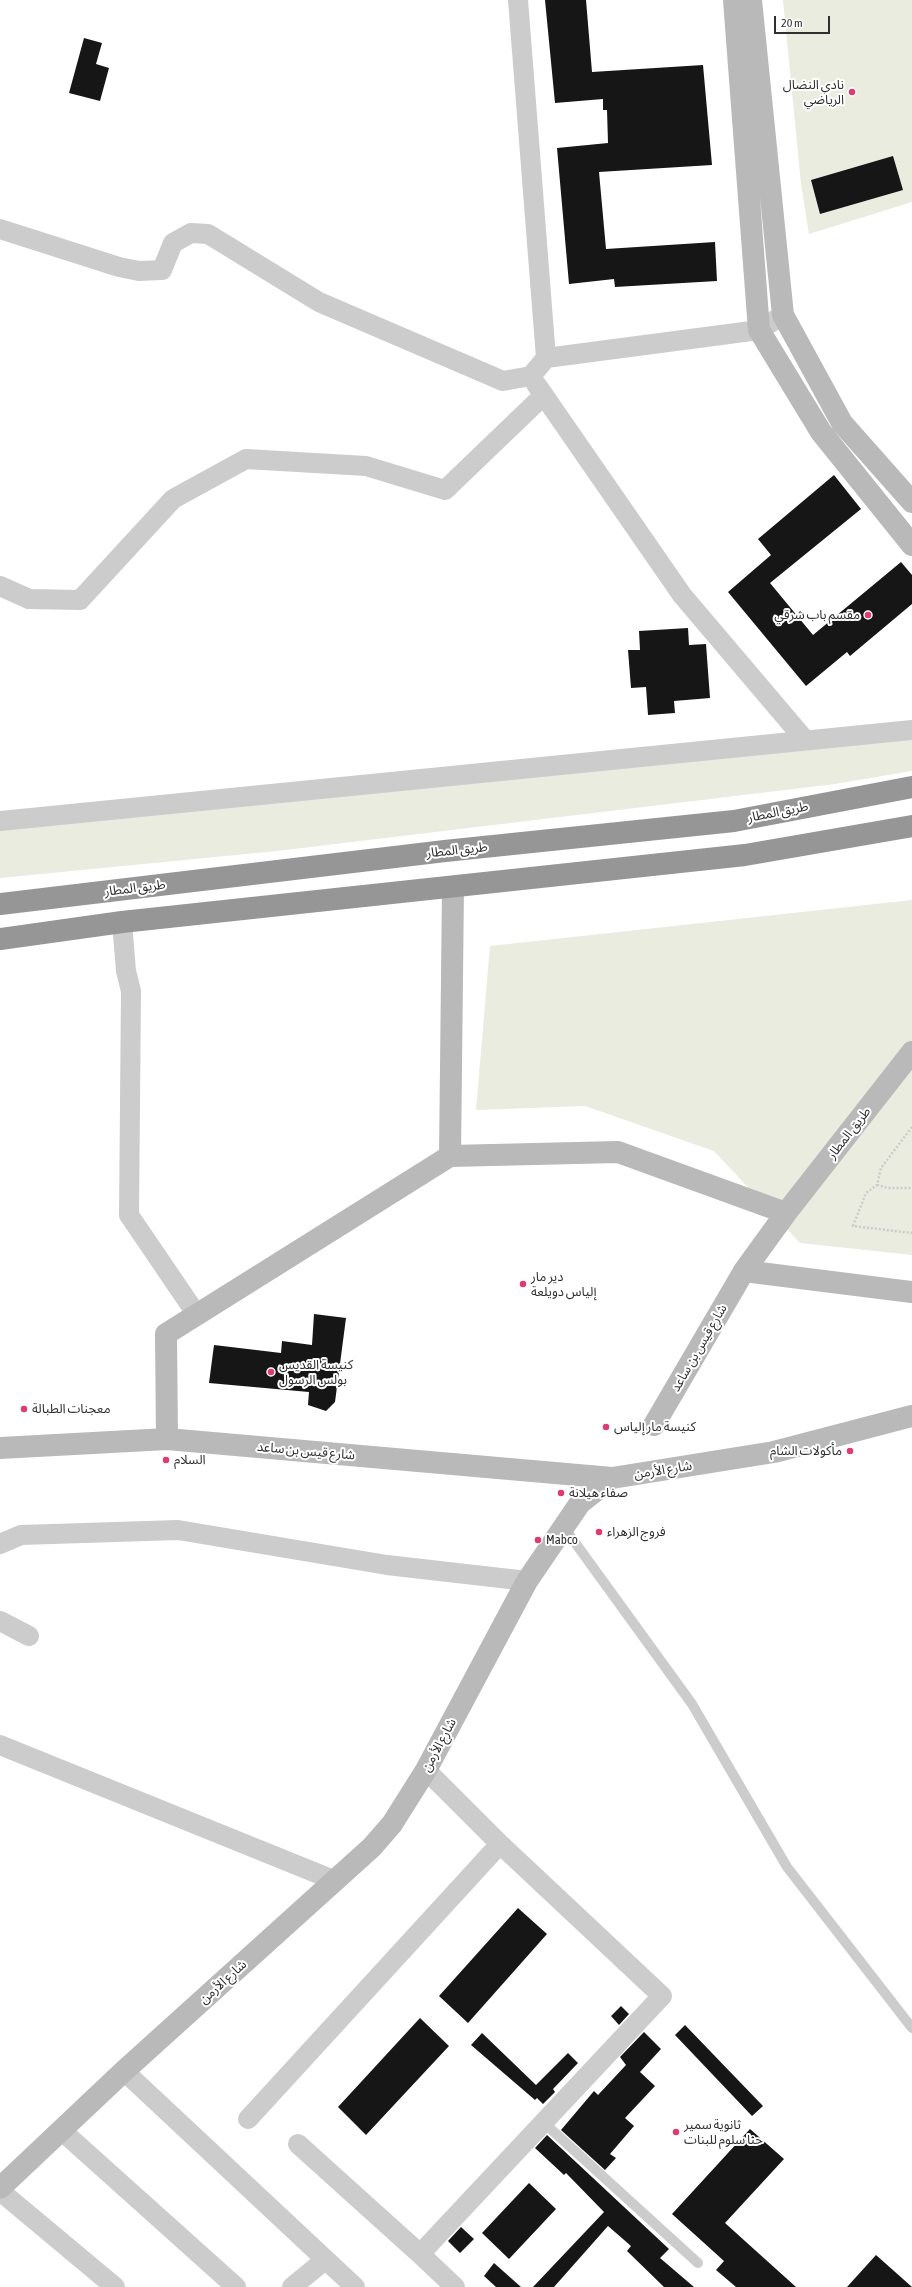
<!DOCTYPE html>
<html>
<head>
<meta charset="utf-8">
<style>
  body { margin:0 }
  #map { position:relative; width:912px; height:2287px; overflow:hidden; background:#fff; font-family:"Asap Condensed",sans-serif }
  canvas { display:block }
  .scale { position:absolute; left:774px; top:16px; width:56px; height:18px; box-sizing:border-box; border:2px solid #2f2f2f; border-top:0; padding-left:5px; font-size:12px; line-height:14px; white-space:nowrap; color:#2f2f2f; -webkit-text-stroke:3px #fff; paint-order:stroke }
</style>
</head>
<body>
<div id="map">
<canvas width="912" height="2287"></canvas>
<div class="scale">20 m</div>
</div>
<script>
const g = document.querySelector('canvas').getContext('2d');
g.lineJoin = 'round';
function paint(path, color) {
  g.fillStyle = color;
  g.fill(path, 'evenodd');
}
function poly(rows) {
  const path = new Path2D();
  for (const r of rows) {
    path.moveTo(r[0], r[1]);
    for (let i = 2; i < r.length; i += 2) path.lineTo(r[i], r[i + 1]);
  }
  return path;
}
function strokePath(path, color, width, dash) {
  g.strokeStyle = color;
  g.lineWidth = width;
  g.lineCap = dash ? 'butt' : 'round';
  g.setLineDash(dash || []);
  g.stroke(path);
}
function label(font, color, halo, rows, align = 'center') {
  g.font = font + ' "Asap Condensed","Noto Sans Arabic",sans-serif';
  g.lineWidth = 4;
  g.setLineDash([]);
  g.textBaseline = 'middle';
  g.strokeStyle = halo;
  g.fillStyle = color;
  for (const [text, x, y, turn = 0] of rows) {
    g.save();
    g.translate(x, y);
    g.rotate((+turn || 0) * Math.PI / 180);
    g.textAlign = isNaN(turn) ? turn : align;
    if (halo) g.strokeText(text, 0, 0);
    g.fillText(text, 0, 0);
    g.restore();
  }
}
paint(poly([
  [783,0,912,0,912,202,809,234,801,184],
  [912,730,912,771,835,784,277,851,0,878,0,821],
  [912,900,912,1255,800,1243,714,1151,585,1106,476,1110,490,946]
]), '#e9ecde');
paint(poly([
  [545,0,586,0,592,72,703,65,712,165,599,172,606,249,715,242,717,281,615,287,614,279,569,284,557,148,608,143,607,110,603,110,603,99,555,103],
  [84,38,102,43,96,64,109,68,100,101,69,93],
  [893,156,903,190,820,214,811,180],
  [834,475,861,509,770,583,813,635,901,562,912,575,912,604,850,656,847,652,806,686,728,592,771,555,758,539],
  [688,628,689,645,706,644,710,698,674,701,675,713,648,715,646,687,631,688,628,650,640,650,639,631],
  [314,1314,346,1318,335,1402,326,1411,308,1405,309,1392,209,1383,214,1345,281,1353,282,1341,312,1345],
  [518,1908,547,1934,468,2023,439,1996],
  [621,2006,629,2014,619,2025,611,2016],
  [420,2018,449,2046,366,2135,338,2107],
  [685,2025,763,2106,752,2116,675,2035],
  [644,2032,661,2049,640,2072,655,2086,625,2118,634,2126,610,2154,616,2158,605,2170,561,2130,594,2091,598,2095,626,2065,620,2057],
  [482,2033,536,2085,568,2053,578,2063,553,2089,555,2092,543,2104,537,2098,535,2100,471,2045],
  [750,2129,784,2159,725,2223,796,2287,736,2287,716,2270,724,2261,672,2214],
  [547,2135,669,2249,660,2258,694,2287,664,2287,627,2251,631,2246,608,2226,554,2287,533,2287,604,2212,566,2173,564,2175,535,2148],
  [529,2183,556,2209,509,2259,482,2233],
  [461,2227,474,2239,460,2253,448,2241],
  [876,2255,912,2287,847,2287],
  [494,2263,521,2287,496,2287,484,2276]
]), '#161616');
strokePath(poly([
  [912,1127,881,1168,877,1185,866,1193,853,1226,912,1233],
  [877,1185,888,1188,912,1188]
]), '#ccc', 2.5, [2, 2]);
strokePath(poly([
  [563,1526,692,1704,787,1867,912,2028],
  [543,2122,698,2263]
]), '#ccc', 10);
strokePath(poly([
  [518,0,546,358],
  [0,229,119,267,139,271,162,270,173,243,191,233,208,234,319,302,503,381,531,376,546,358,759,330,783,315],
  [536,384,682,595,805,740],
  [0,586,29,599,80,600,173,499,246,459,366,466,445,490,544,395],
  [0,821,912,730],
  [122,922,126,971,131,991,129,1215,197,1315],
  [0,1544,21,1535,178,1530,387,1565,527,1581],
  [0,1621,29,1636],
  [0,1745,336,1881],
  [426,1770,500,1844,662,1996,420,2254,455,2287],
  [124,2071,355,2287],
  [248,2119,500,1844],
  [61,2130,236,2287],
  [298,2144,420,2254],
  [0,2191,115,2287],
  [292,2287,325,2260]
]), '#ccc', 20);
strokePath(poly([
  [734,0,759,330,821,432,912,545],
  [751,0,783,315,842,423,912,502],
  [450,1156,453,888],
  [786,1213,912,1052],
  [654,1425,744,1271],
  [167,1439,166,1334,450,1156,618,1152,786,1213,744,1271,912,1292],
  [0,1448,167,1439,612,1478],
  [0,2188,124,2071,372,1847,392,1824,426,1770,527,1581,580,1503,612,1478,774,1452,912,1416]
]), '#b9b9b9', 22);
strokePath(poly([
  [0,904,445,851,734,821,912,787],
  [0,939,122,922,745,855,912,826]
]), '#969696', 22);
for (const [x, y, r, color] of [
  [852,92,4,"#dc3c6f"],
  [868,615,4,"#dc3c6f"],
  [523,1284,4,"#dc3c6f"],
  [271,1372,4,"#dc3c6f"],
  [24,1409,4,"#dc3c6f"],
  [606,1427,4,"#dc3c6f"],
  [850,1451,4,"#dc3c6f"],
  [166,1460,4,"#dc3c6f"],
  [561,1493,4,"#dc3c6f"],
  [599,1532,4,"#dc3c6f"],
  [538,1540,4,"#dc3c6f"],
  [676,2132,4,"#dc3c6f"]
]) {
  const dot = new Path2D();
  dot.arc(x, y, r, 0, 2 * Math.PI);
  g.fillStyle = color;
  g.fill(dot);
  strokePath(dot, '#fff', 1.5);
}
label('13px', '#2f2f2f', '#fff', [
  ["نادي النضال",844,85,"right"],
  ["الرياضي",844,100,"right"],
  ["مقسم باب شرقي",860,615,"right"],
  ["دير مار",531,1277],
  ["إلياس دويلعة",531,1292],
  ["كنيسة القديس",279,1365],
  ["بولس الرسول",279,1380],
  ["معجنات الطبالة",32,1409],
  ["كنيسة مار إلياس",614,1427],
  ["مأكولات الشام",842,1451,"right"],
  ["السلام",174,1460],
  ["صفاء هيلانة",569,1493],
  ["فروج الزهراء",607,1532],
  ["Mabco",546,1540],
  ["ثانوية سمير",684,2125],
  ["حنا سلوم للبنات",684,2140]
], 'left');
label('13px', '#2f2f2f', '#fff', [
  ["طريق المطار",778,812,-11],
  ["طريق المطار",457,850,-6],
  ["طريق المطار",135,888,-7],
  ["طريق المطار",849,1133,-52],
  ["شارع قيس بن ساعد",699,1348,-60],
  ["شارع قيس بن ساعد",306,1451,5],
  ["شارع الأرمن",663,1470,-9],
  ["شارع الأرمن",439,1745,-62],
  ["شارع الأرمن",223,1982,-42]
]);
</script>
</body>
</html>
